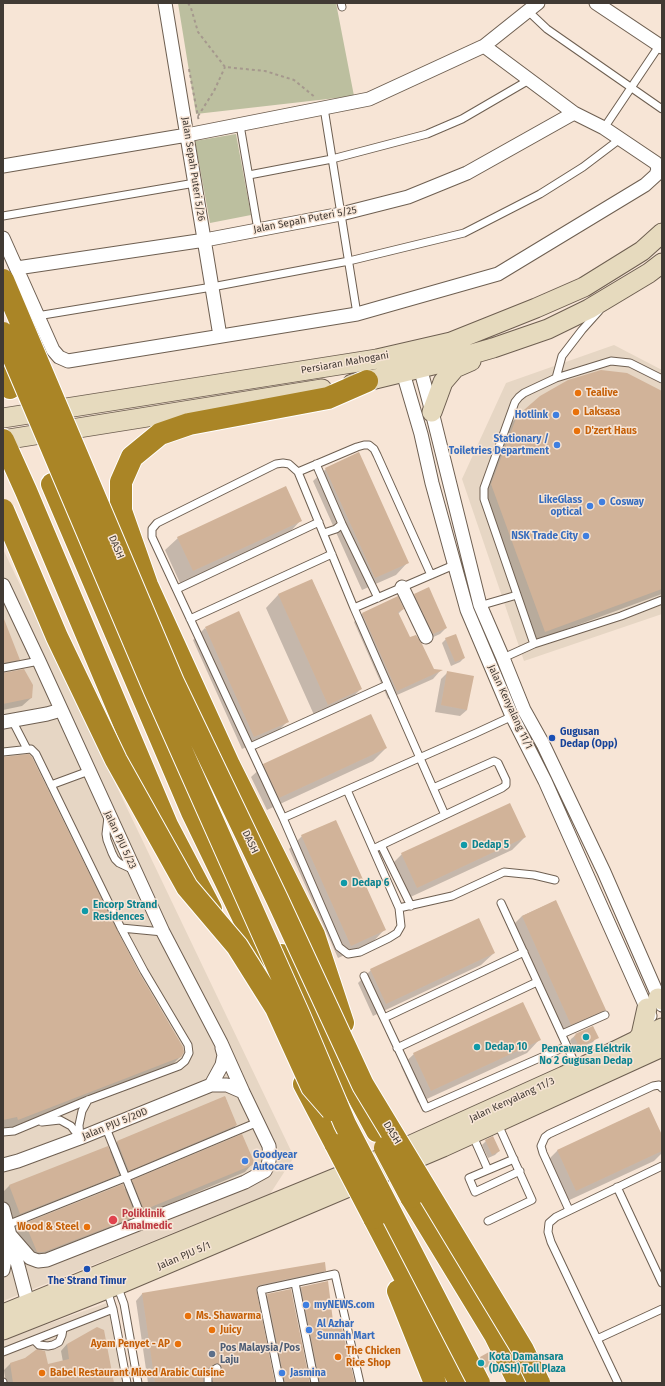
<!DOCTYPE html>
<html>
<head>
<meta charset="utf-8">
<style>
  body { margin:0 }
  #map { position:relative; width:665px; height:1386px; overflow:hidden; background:#f7e5d6; font-family:"Fira Sans",sans-serif }
  canvas { display:block }
  .frame { position:absolute; inset:0; border:4px solid #413a34; pointer-events:none }
</style>
</head>
<body>
<div id="map">
<canvas width="665" height="1386"></canvas>
<div class="frame"></div>
</div>
<script>
const g = document.querySelector('canvas').getContext('2d');
g.lineJoin = 'round';
function paint(path, color) {
  g.fillStyle = color;
  g.fill(path, 'evenodd');
}
function poly(rows) {
  const path = new Path2D();
  for (const r of rows) {
    path.moveTo(r[0], r[1]);
    for (let i = 2; i < r.length; i += 2) path.lineTo(r[i], r[i + 1]);
  }
  return path;
}
function strokePath(path, color, width, dash) {
  g.strokeStyle = color;
  g.lineWidth = width;
  g.lineCap = dash ? 'butt' : 'round';
  g.setLineDash(dash || []);
  g.stroke(path);
}
function label(font, color, halo, rows, align = 'center') {
  g.font = font + ' "Fira Sans",sans-serif';
  g.lineWidth = 3;
  g.setLineDash([]);
  g.textBaseline = 'middle';
  g.strokeStyle = halo;
  g.fillStyle = color;
  for (const [text, x, y, turn = 0] of rows) {
    g.save();
    g.translate(x, y);
    g.rotate((+turn || 0) * Math.PI / 180);
    g.textAlign = isNaN(turn) ? turn : align;
    if (halo) g.strokeText(text, 0, 0);
    g.fillText(text, 0, 0);
    g.restore();
  }
}
paint(poly([
  [614,345,662,370,662,614,524,661,462,479,506,383],
  [3,549,294,1157,270,1194,3,1301],
  [109,1302,123,1383,3,1383,3,1340]
]), '#e6d6c4');
paint(poly([
  [178,3,336,3,354,96,196,114],
  [236,134,251,215,210,223,195,141]
]), '#bcbf9f');
paint(poly([
  [662,392,662,594,537,640,483,493,508,426,517,417],
  [326,469,408,562,396,575,362,590,313,481],
  [301,520,289,533,180,583,165,550,178,538],
  [312,580,361,689,348,701,315,717,266,608,278,595],
  [415,595,446,628,440,634,427,640,408,601],
  [397,598,403,609,398,614,409,639,433,670,440,671,433,679,388,699,354,622,362,614],
  [205,628,288,721,275,734,242,749,193,640],
  [3,630,19,659,10,668,3,669],
  [446,639,464,658,460,662,451,666,442,643],
  [448,672,467,710,460,716,435,712,441,679],
  [3,674,31,698,22,706,3,710],
  [386,748,373,761,267,810,251,777,264,765],
  [3,758,116,931,181,1056,169,1068,7,1131,6,1128,3,1128],
  [302,836,384,930,372,943,338,958,289,849],
  [525,837,512,850,404,900,389,867,402,854],
  [555,901,604,1010,592,1022,558,1037,509,929,522,916],
  [494,953,481,965,373,1016,358,983,371,970],
  [593,1027,597,1037,593,1042,575,1050,570,1041,571,1039,576,1035],
  [539,1040,527,1053,418,1103,401,1066,414,1054],
  [225,1097,236,1125,228,1134,120,1179,118,1174,110,1183,12,1222,3,1200,3,1192,9,1186,109,1151,117,1142],
  [648,1108,662,1138,662,1153,654,1161,563,1203,545,1163,557,1151],
  [486,1141,499,1151,495,1155,488,1158,482,1145],
  [253,1163,245,1172,136,1218,134,1215,124,1225,28,1260,17,1232,26,1224,124,1190,133,1181],
  [325,1264,325,1270,319,1277,256,1290,274,1383,210,1383,215,1378,216,1375,215,1371,210,1369,205,1372,202,1377,202,1383,148,1383,136,1301,142,1294],
  [301,1287,354,1383,313,1383,295,1294],
  [267,1295,309,1383,278,1383,261,1301],
  [67,1344,113,1383,6,1383,4,1370,10,1364,47,1365,63,1362,61,1351],
  [489,1353,492,1364,483,1369,478,1360]
]), '#0003');
paint(poly([
  [601,370,627,373,662,391,662,589,545,632,491,484,517,416,540,396,568,380],
  [359,452,409,563,375,578,325,468],
  [286,486,302,521,193,571,177,537],
  [312,579,362,689,328,705,278,594],
  [429,587,447,628,433,634,414,594],
  [398,596,404,609,398,612,410,637,416,635,422,644,434,669,443,670,397,691,362,613],
  [239,611,289,722,254,737,205,627],
  [3,619,4,619,20,660,3,663],
  [456,634,465,658,455,662,445,638],
  [24,669,33,685,32,698,3,704,3,673],
  [447,671,474,676,467,710,441,705],
  [371,714,387,748,279,798,263,764],
  [29,754,32,757,117,930,140,974,183,1047,184,1052,181,1057,18,1120,17,1117,3,1120,3,757],
  [510,803,526,837,417,888,401,853],
  [336,820,386,930,351,946,301,835],
  [556,900,606,1010,571,1025,522,916],
  [479,918,495,953,386,1004,370,969],
  [523,1002,541,1040,431,1091,413,1053],
  [593,1026,599,1038,579,1047,574,1036,576,1035,575,1034],
  [225,1096,237,1125,129,1171,117,1141],
  [649,1107,662,1135,662,1151,576,1191,557,1150],
  [242,1134,255,1164,144,1210,132,1180],
  [493,1136,500,1151,492,1155,485,1140],
  [108,1146,119,1175,20,1214,9,1185],
  [123,1184,135,1214,133,1214,134,1217,44,1252,37,1252,25,1223],
  [325,1262,326,1271,260,1285,256,1288,275,1383,213,1383,213,1378,215,1376,222,1370,221,1365,217,1363,207,1369,203,1377,203,1383,155,1383,142,1293],
  [328,1281,333,1321,340,1320,355,1383,320,1383,301,1287],
  [291,1289,310,1383,285,1383,267,1294],
  [97,1327,104,1330,114,1383,13,1383,10,1363,25,1358,37,1349,45,1351,48,1364,69,1359,67,1344],
  [489,1352,495,1363,485,1368,480,1357]
]), '#d1b399');
const lane = poly([
  [341,3,342,7],
  [528,11,547,29,662,109],
  [324,108,357,314],
  [240,125,258,230],
  [604,128,661,43],
  [249,175,332,159,427,134,462,119,529,80],
  [3,216,195,183],
  [37,316,212,287,349,261,464,233,540,194,583,167,620,139],
  [556,378,611,361,630,363,662,379],
  [316,464,342,524,378,598],
  [298,472,357,447,364,445,369,445,374,449,377,455,431,575],
  [324,533,336,529,342,524],
  [177,589,319,522],
  [479,606,517,595],
  [354,608,454,565],
  [190,619,332,554],
  [534,644,484,499,484,488,515,402,519,397,524,393,556,378,562,356,582,330,599,311],
  [503,658,534,644,621,616,662,600],
  [3,668,39,661],
  [12,720,27,749],
  [250,747,387,685],
  [3,752,31,749,36,754,121,928,144,971,188,1045,189,1053,185,1061,179,1066,88,1100,14,1131,3,1132],
  [51,785,89,771],
  [347,790,399,908,401,926,397,933,389,938,360,952,348,954,339,947,283,818,152,537,152,529,157,523,276,464,283,463,289,464,298,472,354,608,445,815],
  [108,817,106,834,107,840,112,853,115,859,119,863,134,870],
  [283,818,476,733,515,715],
  [381,845,411,906],
  [373,849,502,788,506,785,506,780,498,763,494,761,433,788],
  [501,903,577,1068],
  [399,908,452,896,504,872,534,875,555,880],
  [121,928,163,932],
  [364,976,426,1108,567,1046],
  [384,1018,524,952],
  [562,1034,605,1015],
  [397,1048,537,982],
  [42,1122,60,1120,71,1126,80,1138],
  [106,1128,144,1223],
  [472,1134,488,1170],
  [80,1138,79,1125,82,1111,88,1100],
  [514,1159,469,1178,475,1192,520,1171],
  [617,1187,662,1283],
  [569,1210,543,1153,541,1146,545,1137,549,1134,653,1086,659,1085,662,1088],
  [488,1221,532,1200,497,1122],
  [7,1225,127,1177,258,1122],
  [295,1283,315,1383],
  [117,1285,124,1304,138,1383],
  [107,1290,113,1309,127,1383],
  [597,1339,662,1309],
  [34,1340,39,1345,48,1346,53,1345,59,1342,62,1335,63,1329],
  [3,1352,113,1309],
  [3,1382,3,1383],
  [208,1383,208,1377,211,1372,217,1368],
  [280,1383,261,1290,335,1274,360,1383],
  [618,1383,551,1242,548,1232,549,1223,556,1217,662,1166]
]);
const street = poly([
  [165,3,220,336],
  [596,3,662,47],
  [3,166,187,135,369,99,484,46,538,3],
  [3,238,53,350,59,357,68,361,357,314,498,274,645,185,656,175,658,169,656,163,604,128,574,113,484,46],
  [17,268,205,240,341,214,408,197,467,173,574,113],
  [418,360,432,412,480,605,503,658,524,710,543,744,604,872,662,1005],
  [401,366,421,434,432,483,467,610,512,716,545,781,650,1016],
  [3,585,39,661,163,932,221,1043,243,1092,269,1146,270,1156,268,1165,265,1171,245,1182,47,1260,38,1261,30,1258,10,1235],
  [402,587,426,637],
  [3,722,47,714,61,710],
  [211,1085,222,1065,224,1055,222,1048],
  [3,1165,18,1161,80,1138,211,1085,227,1085,243,1092],
  [3,1209,30,1311],
  [3,1270,9,1239]
]);
const secondary = poly([
  [352,384,367,381,441,363,493,348,548,329,589,309,649,273,662,263],
  [432,412,443,382,455,368,471,361],
  [3,418,377,359,451,342,536,308,584,287,642,251,662,233],
  [3,440,322,389],
  [658,998,662,1000],
  [637,1040,641,1035,647,1008],
  [3,1314,360,1168,564,1076,662,1028],
  [3,1330,117,1285,443,1147,662,1047]
]);
const highway = poly([
  [3,372,10,388],
  [3,440,26,491,167,825,211,909],
  [52,484,192,812,265,963],
  [282,955,377,1131],
  [343,1023,314,935,229,765,147,585,121,511,121,482,132,457,160,434,189,424,328,398,367,381],
  [304,1084,336,1145],
  [411,1197,495,1335,519,1383],
  [374,1218,460,1383],
  [398,1291,435,1383]
]);
strokePath(lane, '#6e5f51', 9);
strokePath(street, '#6e5f51', 15);
strokePath(secondary, '#6e5f51', 21);
strokePath(highway, '#fff', 24);
strokePath(poly([
  [188,3,191,8,198,32,225,67,265,71,294,80,316,98],
  [189,69,199,122],
  [198,116,214,91,225,67]
]), '#a5988d', 2, [3, 3]);
strokePath(lane, '#fff', 7);
strokePath(street, '#fff', 13);
strokePath(secondary, '#e6dabe', 19);
strokePath(highway, '#aa8526', 22);
const highwayBridge = poly([
  [3,280,173,682,277,899,363,1085,523,1350,539,1383],
  [3,333,155,691,299,1015,345,1124,479,1383],
  [3,510,57,637,116,760,187,887,237,946,276,1008,312,1087,332,1110],
  [336,1145,374,1218],
  [385,1148,411,1197]
]);
strokePath(highwayBridge, '#fff', 24, []);
strokePath(highwayBridge, '#aa8526', 22);
for (const [x, y, r, color] of [
  [578,393,4,"#e8710a"],
  [576,412,4,"#e8710a"],
  [556,415,4,"#3f7fe0"],
  [577,431,4,"#e8710a"],
  [557,445,4,"#3f7fe0"],
  [602,502,4,"#3f7fe0"],
  [590,506,4,"#3f7fe0"],
  [586,536,4,"#3f7fe0"],
  [552,738,4,"#1a4fb4"],
  [464,845,4,"#0f9aa8"],
  [344,883,4,"#0f9aa8"],
  [85,911,4,"#0f9aa8"],
  [586,1037,4,"#0f9aa8"],
  [477,1047,4,"#0f9aa8"],
  [245,1161,4,"#3f7fe0"],
  [113,1220,5,"#e0444e"],
  [87,1227,4,"#e8710a"],
  [87,1269,4,"#1a4fb4"],
  [306,1305,4,"#3f7fe0"],
  [188,1316,4,"#e8710a"],
  [212,1330,4,"#e8710a"],
  [309,1330,4,"#3f7fe0"],
  [178,1344,4,"#e8710a"],
  [212,1354,4,"#5c6f8a"],
  [338,1357,4,"#e8710a"],
  [481,1363,4,"#0f9aa8"],
  [42,1373,4,"#e8710a"],
  [282,1373,4,"#3f7fe0"]
]) {
  const dot = new Path2D();
  dot.arc(x, y, r, 0, 2 * Math.PI);
  g.fillStyle = color;
  g.fill(dot);
  strokePath(dot, '#f7e5d6', 1.5);
}
label('10px', '#413a34', '#f7e5d6', [
  ["Jalan Sepah Puteri 5/26",193,169,81],
  ["Jalan Sepah Puteri 5/25",305,220,-11],
  ["Persiaran Mahogani",345,363,-10],
  ["DASH",116,547,67],
  ["Jalan Kenyalang 11/1",510,707,65],
  ["Jalan PJU 5/23",120,840,65],
  ["DASH",250,842,64],
  ["Jalan Kenyalang 11/3",512,1100,-25],
  ["Jalan PJU 5/20D",115,1124,-22],
  ["DASH",392,1133,59],
  ["Jalan PJU 5/1",184,1256,-23]
]);
label('bold 10px', '#c56008', '#f7e5d6', [
  ["Tealive",586,393],
  ["Laksasa",584,412],
  ["D'zert Haus",585,431],
  ["Wood & Steel",79,1227,"right"],
  ["Ms. Shawarma",196,1316],
  ["Juicy",220,1330],
  ["Ayam Penyet - AP",170,1344,"right"],
  ["The Chicken",346,1351],
  ["Rice Shop",346,1363],
  ["Babel Restaurant Mixed Arabic Cuisine",50,1373]
], 'left');
label('bold 10px', '#366cbe', '#f7e5d6', [
  ["Hotlink",548,415,"right"],
  ["Stationary /",549,439,"right"],
  ["Toiletries Department",549,451,"right"],
  ["LikeGlass",582,500,"right"],
  ["optical",582,512,"right"],
  ["Cosway",610,502],
  ["NSK Trade City",578,536,"right"],
  ["Goodyear",253,1155],
  ["Autocare",253,1167],
  ["myNEWS.com",314,1305],
  ["Al Azhar",317,1324],
  ["Sunnah Mart",317,1336],
  ["Jasmina",290,1373]
], 'left');
label('bold 10px', '#164399', '#f7e5d6', [
  ["Gugusan",560,732],
  ["Dedap (Opp)",560,744],
  ["The Strand Timur",87,1281,"center"]
], 'left');
label('bold 10px', '#0d838f', '#f7e5d6', [
  ["Dedap 5",472,845],
  ["Dedap 6",352,883],
  ["Encorp Strand",93,905],
  ["Residences",93,917],
  ["Dedap 10",485,1047],
  ["Pencawang Elektrik",586,1049,"center"],
  ["No 2 Gugusan Dedap",586,1061,"center"],
  ["Kota Damansara",489,1357],
  ["(DASH) Toll Plaza",489,1369]
], 'left');
label('bold 10px', '#be3a42', '#f7e5d6', [
  ["Poliklinik",122,1214],
  ["Amalmedic",122,1226]
], 'left');
label('bold 10px', '#4e5e75', '#f7e5d6', [
  ["Pos Malaysia/Pos",220,1348],
  ["Laju",220,1360]
], 'left');
</script>
</body>
</html>
